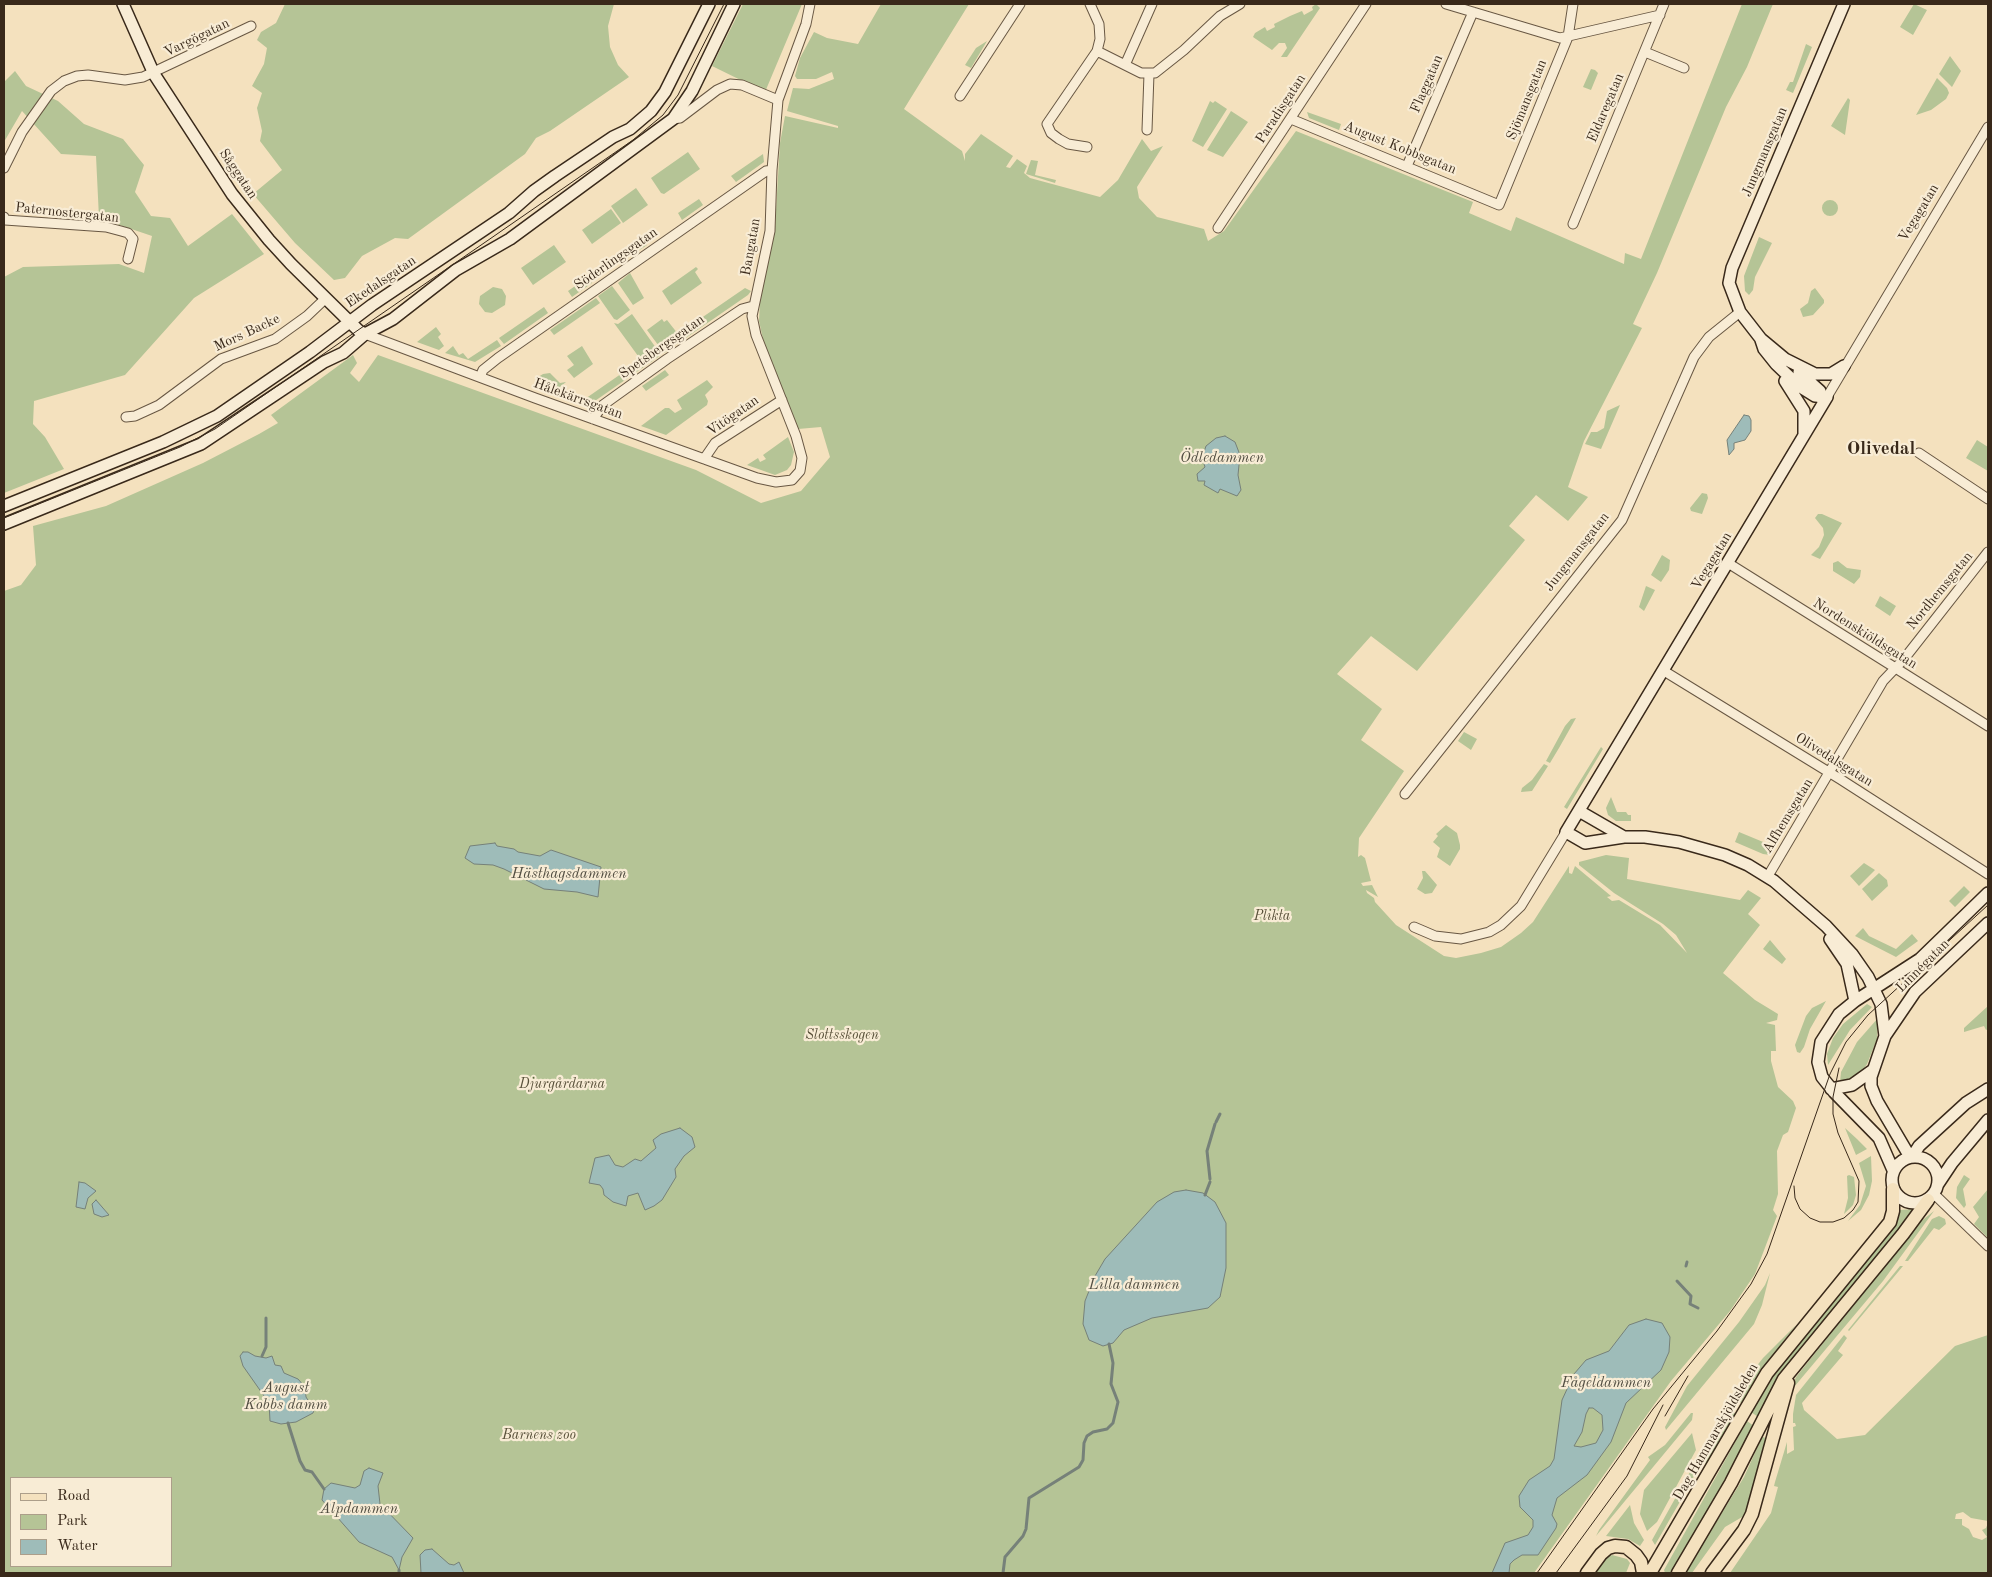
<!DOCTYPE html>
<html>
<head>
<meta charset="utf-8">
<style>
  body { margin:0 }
  #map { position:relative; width:1992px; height:1577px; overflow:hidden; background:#f4e1be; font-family:"Old Standard TT",serif }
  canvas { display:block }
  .frame { position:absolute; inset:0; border:5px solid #39291a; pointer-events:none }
  .legend { position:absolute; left:10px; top:1477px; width:162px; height:90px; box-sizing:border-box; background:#f8ecd5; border:1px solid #ac9e8a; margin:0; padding:6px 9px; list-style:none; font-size:15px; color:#39291a }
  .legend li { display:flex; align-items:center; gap:10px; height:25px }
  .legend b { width:25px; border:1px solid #ac9e8a }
</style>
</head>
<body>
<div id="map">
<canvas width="1992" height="1577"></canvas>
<div class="frame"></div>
<ul class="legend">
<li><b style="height:6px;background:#f4e1be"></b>Road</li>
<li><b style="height:14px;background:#b5c496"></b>Park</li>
<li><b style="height:14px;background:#9ebcb9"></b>Water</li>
</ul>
</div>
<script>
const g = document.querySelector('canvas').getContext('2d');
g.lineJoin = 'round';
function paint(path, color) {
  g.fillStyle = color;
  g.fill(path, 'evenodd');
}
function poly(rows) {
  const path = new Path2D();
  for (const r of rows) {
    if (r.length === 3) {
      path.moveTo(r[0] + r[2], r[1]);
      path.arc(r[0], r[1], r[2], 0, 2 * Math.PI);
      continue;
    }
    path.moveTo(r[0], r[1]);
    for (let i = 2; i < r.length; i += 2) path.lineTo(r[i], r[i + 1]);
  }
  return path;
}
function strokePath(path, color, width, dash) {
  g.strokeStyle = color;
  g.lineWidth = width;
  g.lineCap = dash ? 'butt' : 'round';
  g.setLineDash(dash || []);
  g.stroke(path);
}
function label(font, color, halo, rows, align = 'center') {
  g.font = font + ' "Old Standard TT",serif';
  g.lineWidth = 4.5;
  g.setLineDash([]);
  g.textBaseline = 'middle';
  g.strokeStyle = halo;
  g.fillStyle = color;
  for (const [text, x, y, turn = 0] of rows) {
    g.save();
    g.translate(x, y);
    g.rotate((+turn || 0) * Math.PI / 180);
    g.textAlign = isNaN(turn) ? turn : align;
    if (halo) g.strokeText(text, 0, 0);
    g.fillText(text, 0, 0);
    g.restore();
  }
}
paint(poly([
  [285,4,614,4,608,26,610,47,618,65,629,77,550,131,536,138,525,154,408,239,395,238,362,256,345,278,334,280,295,243,253,194,282,170,260,141,262,131,257,108,262,93,252,86,264,64,267,48,257,40,261,32,276,23],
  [743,4,802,4,765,92,712,66],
  [881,4,969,4,904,109,962,151,965,161,965,154,981,134,1013,156,1006,167,1010,168,1017,159,1027,166,1024,173,1030,178,1100,197,1118,180,1142,139,1151,151,1163,146,1137,187,1139,198,1157,217,1204,229,1208,241,1224,231,1296,131,1473,202,1469,213,1511,231,1516,217,1624,264,1625,253,1641,259,1742,4,1773,4,1747,67,1726,107,1657,273,1633,324,1642,328,1584,441,1568,487,1588,497,1568,521,1536,495,1509,526,1525,540,1417,671,1371,636,1337,674,1382,709,1361,740,1404,771,1359,838,1358,857,1361,855,1365,858,1371,881,1361,883,1363,886,1372,885,1378,897,1366,890,1367,893,1374,898,1375,902,1396,925,1444,956,1456,958,1481,953,1501,947,1521,933,1533,922,1569,866,1569,873,1572,874,1575,866,1611,896,1607,897,1612,901,1619,900,1660,925,1687,953,1676,935,1663,924,1614,893,1579,865,1579,862,1606,855,1629,858,1627,879,1740,900,1748,890,1761,898,1748,914,1760,925,1723,973,1755,1000,1778,1014,1777,1020,1766,1023,1775,1025,1776,1051,1771,1051,1771,1061,1778,1087,1793,1101,1796,1108,1788,1132,1783,1135,1777,1151,1778,1194,1773,1210,1777,1216,1755,1274,1730,1311,1671,1381,1534,1573,4,1573,4,591,21,585,36,565,33,526,106,506,203,463,259,434,278,423,271,415,353,355,357,363,350,373,359,382,378,355,696,470,761,503,801,491,830,457,821,427,798,429,763,339,759,321,760,301,775,227,780,143,785,116,838,128,838,126,787,111,793,88,809,89,834,79,832,72,816,79,797,79,795,76,800,58,814,32,827,38,858,44],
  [11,1478,171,1478,171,1566,11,1566],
  [1316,4,1320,8,1287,57,1281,57,1287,48,1285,43,1279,43,1272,50,1253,37,1255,33,1265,27,1267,31,1275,27,1274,24,1290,16,1302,11,1304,15,1313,10,1312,7],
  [1914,4,1927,10,1913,35,1900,27],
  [987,41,971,68,965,65,976,48],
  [1806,44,1812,47,1793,93,1786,90,1790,82,1793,82],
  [1950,56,1961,71,1952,87,1939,74],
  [1591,69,1595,70,1598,73,1591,90,1583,87],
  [15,71,26,86,58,101,84,124,123,139,144,165,135,192,151,216,170,218,188,246,232,214,264,254,194,298,125,375,34,401,33,424,45,437,64,469,4,493,4,277,23,267,119,264,144,273,152,236,99,218,96,156,61,154,22,111,4,142,4,82],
  [1937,78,1947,88,1949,93,1946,99,1931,110,1916,115],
  [1848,98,1850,100,1845,135,1831,126],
  [1210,101,1213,103,1215,101,1227,109,1203,147,1192,141],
  [1231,111,1248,122,1223,157,1207,150],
  [1307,112,1341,124,1339,130,1309,118],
  [688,152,700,169,664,194,661,193,651,178],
  [763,154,764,162,736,182,731,176],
  [1031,160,1038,161,1035,175,1056,180,1055,183,1026,174],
  [636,188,648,205,623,223,611,206],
  [699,199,703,205,682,220,678,213],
  [1830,208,8],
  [611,209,621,223,592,244,582,230],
  [1759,237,1772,243,1755,277,1753,290,1749,295,1745,291,1744,276],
  [642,238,647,245,619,264,614,257],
  [554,245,566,262,533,285,521,268],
  [696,267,698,269,695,272,702,283,671,305,662,291],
  [630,273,644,298,633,305,618,283],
  [588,277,592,283,572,297,568,291],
  [612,286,630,310,617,320,614,319,598,296],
  [493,287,502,289,506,296,505,305,492,313,485,312,479,304,480,296],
  [745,288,751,291,748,295,664,353,647,330,662,319,664,322,667,320,678,334],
  [1815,288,1824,300,1824,303,1813,315,1803,317,1800,309,1808,303,1811,291],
  [596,298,600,303,554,335,550,330],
  [544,307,548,313,504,344,499,338],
  [632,314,661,355,592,403,583,405,582,401,641,360,614,323,618,324],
  [436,327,441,334,438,337,444,346,439,350,417,342],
  [497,340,501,346,475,362,445,353,453,346,459,355,463,353,468,359],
  [582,346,593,364,574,378,567,370,574,365,567,356],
  [665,370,669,375,646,391,642,386],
  [550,373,560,383,566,382,554,392,545,389,544,385,535,379,543,374],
  [707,380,713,387,705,395,708,401,707,405,666,435,641,426,665,408,669,408,675,413,682,409,677,400],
  [1620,405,1601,449,1585,444,1591,432,1597,432,1604,428,1607,411],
  [788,437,794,452,791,465,787,470,775,475,747,465,758,458,760,462,766,459,763,455],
  [1977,440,1988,447,1988,471,1966,458],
  [1702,493,1707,494,1708,498,1702,514,1691,511,1690,508],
  [1822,514,1842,523,1820,559,1811,555,1819,547,1824,535,1823,528,1815,518,1818,514],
  [1662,555,1670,560,1669,570,1661,582,1651,575],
  [1838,561,1847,568,1861,570,1860,577,1854,584,1833,571,1833,563],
  [1646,586,1655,590,1644,611,1639,607],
  [1880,596,1896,606,1890,616,1875,606],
  [1576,718,1559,748,1550,763,1546,761,1565,726,1571,719],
  [1464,732,1477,739,1471,750,1458,741],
  [1601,747,1603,749,1567,809,1564,807],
  [1544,764,1548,766,1532,791,1521,792,1522,788,1532,780],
  [1611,797,1617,812,1626,812,1628,815,1631,815,1631,821,1616,821,1608,815,1606,808],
  [1784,824,1788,826,1770,855,1763,854,1735,842,1739,832,1768,844,1777,830,1780,831],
  [1446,825,1457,833,1460,845,1460,849,1450,866,1437,857,1440,848,1433,842,1438,836,1436,834],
  [1864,863,1875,870,1859,886,1850,876],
  [1422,871,1425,871,1437,885,1432,893,1425,894,1417,889,1423,878],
  [1879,873,1887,880,1888,886,1872,901,1862,889],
  [1964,886,1970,892,1955,907,1949,901],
  [1863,928,1869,936,1896,949,1912,934,1918,941,1896,957,1855,936],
  [1770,940,1786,959,1782,964,1763,949],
  [1826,1001,1810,1029,1804,1047,1800,1053,1797,1052,1795,1045,1806,1016,1812,1008],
  [1867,1004,1872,1007,1850,1030,1828,1065,1827,1054,1833,1038,1843,1024],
  [1988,1006,1988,1029,1986,1030,1984,1026,1964,1032,1964,1028],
  [1878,1018,1877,1039,1867,1064,1858,1077,1844,1082,1840,1082,1841,1072,1857,1042],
  [1845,1128,1857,1139,1867,1149,1856,1155],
  [1871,1156,1872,1181,1869,1195,1861,1210,1848,1221,1860,1205,1866,1186,1859,1163],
  [1849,1175,1854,1177,1856,1195,1853,1205,1844,1214,1848,1198,1847,1176],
  [1964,1175,1970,1179,1963,1189,1966,1205,1964,1208,1956,1198,1957,1187],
  [1988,1189,1988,1238,1974,1224,1979,1217,1973,1207],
  [1915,1209,1780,1375,1758,1417,1751,1412,1778,1369,1894,1226,1899,1210],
  [1934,1211,1883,1281,1789,1393,1796,1377,1920,1222],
  [1939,1216,1945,1219,1946,1224,1939,1230,1934,1228,1908,1261,1905,1261,1932,1219],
  [1900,1266,1903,1266,1849,1331,1848,1330],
  [1770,1273,1762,1305,1754,1324,1666,1430,1665,1427,1687,1386,1739,1322,1765,1285],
  [1796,1325,1757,1376,1741,1403,1733,1396,1763,1358],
  [1844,1335,1847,1338,1838,1351,1843,1355,1802,1403,1804,1410,1837,1439,1865,1435,1955,1346,1988,1335,1988,1521,1971,1518,1963,1512,1956,1514,1955,1519,1962,1519,1962,1525,1969,1529,1973,1537,1982,1540,1987,1537,1982,1530,1986,1528,1988,1523,1988,1573,1730,1573,1771,1513,1778,1487,1774,1486,1775,1482,1787,1442,1787,1454,1794,1450,1793,1427,1796,1426,1795,1423,1793,1423,1793,1414,1796,1395],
  [1728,1407,1736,1414,1706,1466,1703,1451],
  [1691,1413,1693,1413,1692,1420,1596,1536,1599,1530,1650,1460,1648,1457,1665,1445],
  [1747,1421,1754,1426,1736,1463,1672,1573,1665,1573,1664,1570],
  [1692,1433,1696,1450,1657,1522,1647,1531,1640,1514,1644,1490],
  [1762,1437,1767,1438,1749,1513,1725,1527,1692,1573,1685,1573,1744,1477],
  [1696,1461,1693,1479,1655,1545,1652,1540],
  [1630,1505,1634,1523,1644,1540,1640,1546,1628,1539,1606,1536],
  [1612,1555,1627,1559,1630,1563,1626,1573,1593,1573,1604,1559]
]), '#b5c496');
const water = poly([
  [1744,415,1749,416,1751,420,1751,431,1745,440,1734,443,1734,449,1729,455,1727,440,1744,415],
  [1225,436,1235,442,1240,455,1238,475,1241,490,1237,496,1220,489,1218,493,1204,485,1205,481,1198,481,1197,474,1205,467,1202,458,1206,446,1216,438,1225,436],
  [495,843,497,846,514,849,518,852,540,856,551,850,601,867,598,897,577,892,544,889,504,869,493,865,474,864,465,858,470,846,495,843],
  [680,1128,692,1137,695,1147,684,1156,675,1169,676,1177,662,1200,654,1206,645,1210,638,1193,628,1196,626,1206,613,1202,604,1195,603,1189,600,1185,589,1183,595,1158,609,1155,615,1165,623,1167,635,1159,641,1161,656,1148,653,1140,661,1134,680,1128],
  [79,1182,85,1183,96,1191,88,1198,85,1209,76,1207,79,1182],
  [1186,1190,1203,1193,1215,1202,1226,1223,1226,1268,1220,1297,1208,1308,1152,1318,1124,1330,1113,1343,1103,1346,1089,1340,1083,1324,1085,1301,1095,1276,1105,1259,1157,1202,1174,1192,1186,1190],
  [96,1200,109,1215,102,1217,94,1214,92,1204,96,1200],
  [1646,1319,1662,1323,1670,1337,1669,1352,1661,1370,1626,1403,1611,1442,1587,1475,1557,1498,1552,1515,1557,1524,1556,1528,1538,1555,1522,1555,1514,1560,1510,1564,1509,1573,1492,1573,1505,1543,1528,1535,1533,1527,1533,1520,1520,1507,1519,1496,1529,1480,1550,1466,1554,1459,1562,1400,1574,1374,1586,1360,1609,1351,1629,1325,1646,1319],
  [1589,1408,1593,1408,1602,1415,1603,1430,1596,1443,1581,1447,1574,1446,1582,1432,1586,1414,1589,1408],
  [243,1352,248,1352,255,1356,266,1358,272,1356,275,1365,281,1366,284,1373,298,1379,305,1387,306,1397,314,1410,313,1413,296,1422,281,1424,270,1421,269,1403,243,1366,240,1356,243,1352],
  [369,1468,383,1473,378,1486,380,1504,413,1538,402,1557,399,1570,392,1557,359,1542,322,1500,324,1489,331,1483,355,1488,360,1485,364,1471,369,1468],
  [432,1549,449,1564,454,1565,459,1562,464,1573,421,1573,420,1555,425,1550,432,1549]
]);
paint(water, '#9ebcb9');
strokePath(water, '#768179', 1);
strokePath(poly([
  [1216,1122,1220,1114],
  [1210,1179,1207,1151,1215,1124],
  [1205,1195,1210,1182],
  [1686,1266,1687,1262],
  [1677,1281,1691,1296,1690,1304,1698,1308],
  [262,1356,266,1347,266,1318],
  [288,1423,300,1461,305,1470,312,1472,324,1489],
  [399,1573,399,1570],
  [1003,1573,1005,1557,1023,1536,1026,1529,1029,1498,1079,1467,1083,1460,1084,1443,1087,1436,1093,1432,1107,1429,1113,1423,1118,1402,1111,1384,1113,1363,1109,1344]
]), '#768179', 3);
const street = poly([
  [1090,4,1099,24,1100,39,1097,51],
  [1446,4,1560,38,1660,15],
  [1645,52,1684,68],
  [1125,65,1152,4],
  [960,96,1020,4],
  [673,119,680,118,717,90,730,84,742,85,778,100],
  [1291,119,1499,205,1568,37,1573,4],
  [1147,130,1149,74],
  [1087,147,1068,144,1059,139,1051,133,1047,124,1097,51,1141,73,1155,73,1184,50,1220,16,1240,4],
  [1407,166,1473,12],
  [4,168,22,132,51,91,64,81,77,76,88,75,125,80,143,77,251,26],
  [4,217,5,220,106,227,121,231,128,233,133,239,128,259],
  [1573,224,1664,4],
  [1218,228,1366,4],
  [365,334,535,398,757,478,776,482,792,480,800,471,802,458,796,436,756,335,752,316,770,231,772,170,778,100,806,24,810,4],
  [480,377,483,370,498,358,766,171,772,170],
  [1827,397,1988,127],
  [126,417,135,416,159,405,221,359,275,339,307,316,326,298],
  [593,419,603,405,667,359,742,309,753,306],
  [1919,453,1988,499],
  [704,459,715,443,782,400],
  [1728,563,1988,726],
  [1664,671,1840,779,1988,874],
  [1405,794,1622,520,1694,357,1709,337,1740,312],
  [1768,876,1883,681,1904,659,1988,552],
  [1414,927,1435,936,1461,939,1489,932,1501,925,1521,906,1566,832],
  [1934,1194,1988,1246]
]);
const secondary = poly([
  [123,4,154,74,232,194,269,240,291,264,359,331,365,334],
  [1844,4,1732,268,1729,283,1740,312,1761,339,1785,359,1815,374,1831,374,1844,366],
  [1761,340,1764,349,1776,364,1799,386,1815,396,1827,397],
  [1799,372,1820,391,1823,402],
  [1785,381,1804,411,1804,434],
  [1827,397,1566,832,1585,843,1624,837,1645,837,1679,842,1725,855,1748,865,1774,881,1826,926,1852,954,1868,977,1881,1004,1885,1036,1871,1077,1871,1086,1877,1101,1910,1157],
  [4,506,163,442,217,416,310,352,372,305,509,213,534,191,555,176,613,137,630,129,651,111,665,92,709,4],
  [4,524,201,444,324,362,343,353,365,334,393,319,456,270,510,239,673,119,692,91,734,4],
  [1579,811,1624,837],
  [1830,939,1847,964,1855,1001],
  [1885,1036,1915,992,1988,923],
  [1831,1089,1852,1085,1873,1070],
  [1915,1180,23],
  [1912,1157,1919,1146,1966,1103,1988,1089],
  [1893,1170,1879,1138,1834,1092,1822,1077,1818,1062,1821,1042,1839,1014,1855,1001,1920,959,1988,893],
  [1938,1184,1952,1163,1988,1120]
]);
const primary = poly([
  [1587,1573,1601,1554,1608,1548,1615,1546,1626,1547,1636,1555,1641,1562,1643,1573],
  [1650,1573,1767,1373,1890,1222,1893,1211,1893,1189],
  [1678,1573,1731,1483,1784,1379,1903,1234,1928,1200],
  [1712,1573,1744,1530,1752,1514,1788,1383]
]);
strokePath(street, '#685743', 11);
strokePath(secondary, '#39291a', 14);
strokePath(primary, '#39291a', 15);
strokePath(street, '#f8ecd5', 9);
strokePath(secondary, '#f8ecd5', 11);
strokePath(primary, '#f4e1be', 12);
strokePath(poly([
  [4,518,180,447,215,429,633,140,663,115,678,95,724,4],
  [1794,1186,1795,1198,1800,1209,1810,1218,1820,1222,1833,1222,1844,1218,1853,1210,1858,1202,1859,1181,1838,1133,1833,1114,1833,1097,1839,1068],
  [1665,1416,1688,1376],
  [1537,1573,1653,1409,1717,1331,1751,1284,1767,1254,1830,1074,1846,1042,1868,1015,1988,905],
  [1556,1573,1627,1476,1663,1405]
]), '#39291a', 1);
label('14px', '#39291a', '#f8ecd5', [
  ["Vargögatan",197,38,-26],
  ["Flaggatan",1427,84,-67],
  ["Sjömansgatan",1527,100,-68],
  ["Eldaregatan",1606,108,-67],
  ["Paradisgatan",1281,109,-57],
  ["August Kobbsgatan",1400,148,22],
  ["Jungmansgatan",1765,152,-67],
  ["Såggatan",238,174,56],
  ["Paternostergatan",67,213,6],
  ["Vegagatan",1919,213,-59],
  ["Bangatan",751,247,-80],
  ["Söderlingsgatan",616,259,-35],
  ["Ekedalsgatan",381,282,-34],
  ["Mors Backe",247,333,-25],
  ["Spetsbergsgatan",662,347,-35],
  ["Hålekärrsgatan",578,399,20],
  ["Vitögatan",733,416,-35],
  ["Jungmansgatan",1577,552,-52],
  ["Vegagatan",1712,561,-59],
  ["Nordhemsgatan",1940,591,-51],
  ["Nordenskiöldsgatan",1865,634,32],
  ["Olivedalsgatan",1834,760,32],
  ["Alfhemsgatan",1788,816,-59],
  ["Linnégatan",1923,966,-45],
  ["Dag Hammarskjöldsleden",1716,1432,-60]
]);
label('italic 14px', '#585039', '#f8ecd5', [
  ["Plikta",1272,916],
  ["Slottsskogen",842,1035],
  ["Djurgårdarna",562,1084],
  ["Barnens zoo",539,1435]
]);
label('italic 15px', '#524e42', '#f8ecd5', [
  ["Ödledammen",1222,458],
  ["Hästhagsdammen",569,874],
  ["Lilla dammen",1134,1285],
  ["Fågeldammen",1606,1383],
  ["August",286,1388],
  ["Kobbs damm",286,1405],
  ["Alpdammen",359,1509]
]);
label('bold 19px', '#39291a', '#f8ecd5', [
  ["Olivedal",1881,449]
]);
</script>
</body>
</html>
